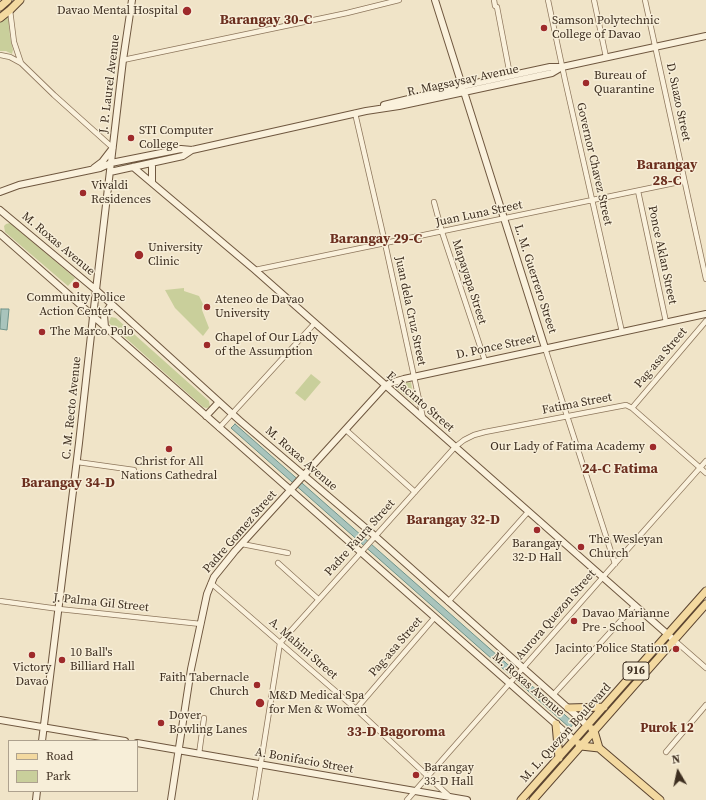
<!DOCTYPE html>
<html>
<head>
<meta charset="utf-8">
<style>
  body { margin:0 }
  #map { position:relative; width:706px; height:800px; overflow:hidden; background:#f0e4c8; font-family:"Source Serif 4",serif }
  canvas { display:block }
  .legend { position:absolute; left:8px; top:740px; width:130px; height:52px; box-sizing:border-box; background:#f7eed8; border:1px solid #ada18e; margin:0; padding:5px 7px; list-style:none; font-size:12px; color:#3d2e20 }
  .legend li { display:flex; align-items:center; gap:8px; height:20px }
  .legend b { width:20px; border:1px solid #ada18e }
  .north { position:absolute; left:658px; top:752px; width:40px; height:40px; -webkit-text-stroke:3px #f7eed8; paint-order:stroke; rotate:351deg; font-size:11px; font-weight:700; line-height:16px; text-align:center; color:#3d2e20 }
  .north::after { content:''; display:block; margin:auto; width:14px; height:18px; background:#3d2e20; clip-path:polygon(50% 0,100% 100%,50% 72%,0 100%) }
</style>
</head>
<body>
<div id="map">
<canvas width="706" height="800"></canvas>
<ul class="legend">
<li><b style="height:5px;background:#f3d9a0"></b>Road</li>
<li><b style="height:11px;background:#c9cf9b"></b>Park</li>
</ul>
<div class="north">N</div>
</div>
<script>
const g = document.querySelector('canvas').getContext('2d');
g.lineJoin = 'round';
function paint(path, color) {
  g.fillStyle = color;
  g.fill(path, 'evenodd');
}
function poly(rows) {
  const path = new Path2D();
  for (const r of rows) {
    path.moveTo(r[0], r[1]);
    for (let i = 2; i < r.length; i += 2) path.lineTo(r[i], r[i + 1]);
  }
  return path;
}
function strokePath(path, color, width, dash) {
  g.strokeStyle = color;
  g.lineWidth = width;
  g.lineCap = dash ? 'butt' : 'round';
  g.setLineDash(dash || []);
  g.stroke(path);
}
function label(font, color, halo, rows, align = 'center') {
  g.font = font + ' "Source Serif 4",serif';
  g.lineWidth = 3;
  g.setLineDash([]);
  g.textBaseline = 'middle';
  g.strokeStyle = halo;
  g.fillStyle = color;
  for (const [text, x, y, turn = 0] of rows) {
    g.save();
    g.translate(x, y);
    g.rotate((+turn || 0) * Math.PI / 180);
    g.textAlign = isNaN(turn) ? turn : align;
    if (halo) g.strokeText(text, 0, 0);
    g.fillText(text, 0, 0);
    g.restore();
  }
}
paint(poly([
  [7,17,9,18,10,37,13,50,12,54,6,51,0,51,0,21],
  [10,223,75,278,68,286,5,232,4,226,6,224],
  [184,288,184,291,199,296,203,304,202,310,209,328,203,336,175,308,165,290],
  [111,317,116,318,209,401,210,407,206,408,203,407,110,324,109,322],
  [311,374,321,382,305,401,295,393],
  [411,382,414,403,394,386]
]), '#c9cf9b');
const water = poly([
  [1,309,9,309,7,330,0,329,1,309],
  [235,424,574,723,570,728,231,428,235,424]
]);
paint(water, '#a9c4bc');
strokePath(water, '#6f938a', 1);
const street = poly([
  [494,0,495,6,497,7,510,75],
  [548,0,565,80,622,332],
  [594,0,606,57],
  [645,0,706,279],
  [10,10,14,42,21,63],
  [0,55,10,57,21,63,54,95,113,148],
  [123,60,347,13,399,0],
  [355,113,385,243,423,418],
  [638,191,666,322],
  [434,202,442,232,485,361],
  [255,270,684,181],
  [545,348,615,564],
  [632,408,706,321],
  [219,428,314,324],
  [346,430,415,492],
  [77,462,134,470],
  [242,544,288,553],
  [278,563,318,599],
  [211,583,356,709,450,797],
  [0,601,59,609,201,624],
  [448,602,528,512],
  [674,640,706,668],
  [280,643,455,447,464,440,474,435,485,432,626,405,632,408,706,473],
  [553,695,635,605],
  [356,709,435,617],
  [666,752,706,705],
  [199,754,204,718],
  [255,800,280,643],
  [407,800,603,577,706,461]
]);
const secondary = poly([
  [435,0,545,348],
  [384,105,462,86,550,67,562,67,706,36],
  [133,167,255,270,674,640],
  [94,168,102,162,112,149],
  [110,172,183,156,192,150],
  [152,182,152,163],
  [0,192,19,185,100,168,111,163,181,149,192,150,366,111,399,106,464,92,552,73,562,67],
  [0,210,96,290,239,420,375,536,587,725],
  [0,234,574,740],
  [105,327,104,315,111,305],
  [206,416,219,402],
  [0,720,125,741],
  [42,741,79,443,96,290,123,60,132,0],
  [137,743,467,800],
  [36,800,37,791],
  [171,800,191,669,207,594,214,577,235,551,385,386,390,383,404,379,706,314]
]);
const primary = poly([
  [0,7,8,0],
  [0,18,10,10,20,0],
  [568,708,604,707],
  [556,724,559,758],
  [592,729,594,731,599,748,660,800],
  [579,744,581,746,599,748],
  [521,800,706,591],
  [533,800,706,604]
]);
strokePath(street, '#8d765c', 6);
strokePath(secondary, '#6f573f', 8);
strokePath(primary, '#5b4430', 9);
strokePath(street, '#faf1dc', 4.5);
strokePath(secondary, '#faf1dc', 6);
strokePath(primary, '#f3d9a0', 7);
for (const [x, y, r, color] of [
  [187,11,5,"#9e2a2b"],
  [544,28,4,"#9e2a2b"],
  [586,83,4,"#9e2a2b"],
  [131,138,4,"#9e2a2b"],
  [83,193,4,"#9e2a2b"],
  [139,255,5,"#9e2a2b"],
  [76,285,4,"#9e2a2b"],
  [207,307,4,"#9e2a2b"],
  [42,332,4,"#9e2a2b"],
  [207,345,4,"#9e2a2b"],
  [653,447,4,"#9e2a2b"],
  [169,449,4,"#9e2a2b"],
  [537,530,4,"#9e2a2b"],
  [581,547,4,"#9e2a2b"],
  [574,621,4,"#9e2a2b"],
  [676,649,4,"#9e2a2b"],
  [32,655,4,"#9e2a2b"],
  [62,660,4,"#9e2a2b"],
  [257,685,4,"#9e2a2b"],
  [260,703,5,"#9e2a2b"],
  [161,723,4,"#9e2a2b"],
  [416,775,4,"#9e2a2b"]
]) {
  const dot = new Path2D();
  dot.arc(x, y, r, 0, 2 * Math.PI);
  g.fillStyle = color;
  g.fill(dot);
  strokePath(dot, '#f7eed8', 1.5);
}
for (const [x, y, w] of [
  [636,671,26]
]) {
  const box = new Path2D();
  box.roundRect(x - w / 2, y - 9, w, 18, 3);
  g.fillStyle = '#f7eed8';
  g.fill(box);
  strokePath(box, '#3d2e20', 1);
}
label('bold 11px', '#3d2e20', null, [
  ["916",636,671]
]);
label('12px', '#3d2e20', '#f7eed8', [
  ["Davao Mental Hospital",178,11,"right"],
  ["Samson Polytechnic",552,21],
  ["College of Davao",552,35],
  ["Bureau of",594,76],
  ["Quarantine",594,90],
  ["STI Computer",139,131],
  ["College",139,145],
  ["Vivaldi",91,186],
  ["Residences",91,200],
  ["University",148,248],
  ["Clinic",148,262],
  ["Community Police",76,298,"center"],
  ["Action Center",76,312,"center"],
  ["Ateneo de Davao",215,300],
  ["University",215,314],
  ["The Marco Polo",50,332],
  ["Chapel of Our Lady",215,338],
  ["of the Assumption",215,352],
  ["Our Lady of Fatima Academy",645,447,"right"],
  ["Christ for All",169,462,"center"],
  ["Nations Cathedral",169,476,"center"],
  ["The Wesleyan",589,540],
  ["Church",589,554],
  ["Barangay",537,544,"center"],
  ["32-D Hall",537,558,"center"],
  ["Davao Marianne",582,614],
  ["Pre - School",582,628],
  ["Jacinto Police Station",668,649,"right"],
  ["10 Ball's",70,653],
  ["Billiard Hall",70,667],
  ["Victory",32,668,"center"],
  ["Davao",32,682,"center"],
  ["Faith Tabernacle",249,678,"right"],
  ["Church",249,692,"right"],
  ["M&D Medical Spa",269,696],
  ["for Men & Women",269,710],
  ["Dover",169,716],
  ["Bowling Lanes",169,730],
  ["Barangay",424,768],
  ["33-D Hall",424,782]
], 'left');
label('12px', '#3d2e20', '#f7eed8', [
  ["R. Magsaysay Avenue",463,81,-12],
  ["J. P. Laurel Avenue",110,84,-83],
  ["D. Suazo Street",678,102,78],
  ["Governor Chavez Street",594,164,77],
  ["Juan Luna Street",479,214,-12],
  ["M. Roxas Avenue",58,244,40],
  ["Ponce Aklan Street",662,255,78],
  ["L. M. Guerrero Street",535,279,72],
  ["Mapayapa Street",469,282,72],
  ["Juan dela Cruz Street",410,311,78],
  ["D. Ponce Street",496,347,-12],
  ["Pag-asa Street",661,358,-50],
  ["E. Jacinto Street",420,402,41],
  ["Fatima Street",577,404,-11],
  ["C. M. Recto Avenue",72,408,-84],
  ["M. Roxas Avenue",301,459,41],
  ["Padre Gomez Street",240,532,-49],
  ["Padre Faura Street",360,538,-48],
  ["J. Palma Gil Street",101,603,6],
  ["Aurora Quezon Street",556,615,-49],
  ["Pag-asa Street",396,647,-49],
  ["A. Mabini Street",303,649,41],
  ["M. Roxas Avenue",528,685,41],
  ["M. L. Quezon Boulevard",566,733,-48],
  ["A. Bonifacio Street",304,761,10]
]);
label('bold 13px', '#6b2e1e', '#f7eed8', [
  ["Purok 12",667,729]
]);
label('bold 14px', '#6b2e1e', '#f7eed8', [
  ["Barangay 30-C",266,20],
  ["Barangay",667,165],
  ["28-C",667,181],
  ["Barangay 29-C",376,239],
  ["24-C Fatima",620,469],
  ["Barangay 34-D",68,483],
  ["Barangay 32-D",453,520],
  ["33-D Bagoroma",396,732]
]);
</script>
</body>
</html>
